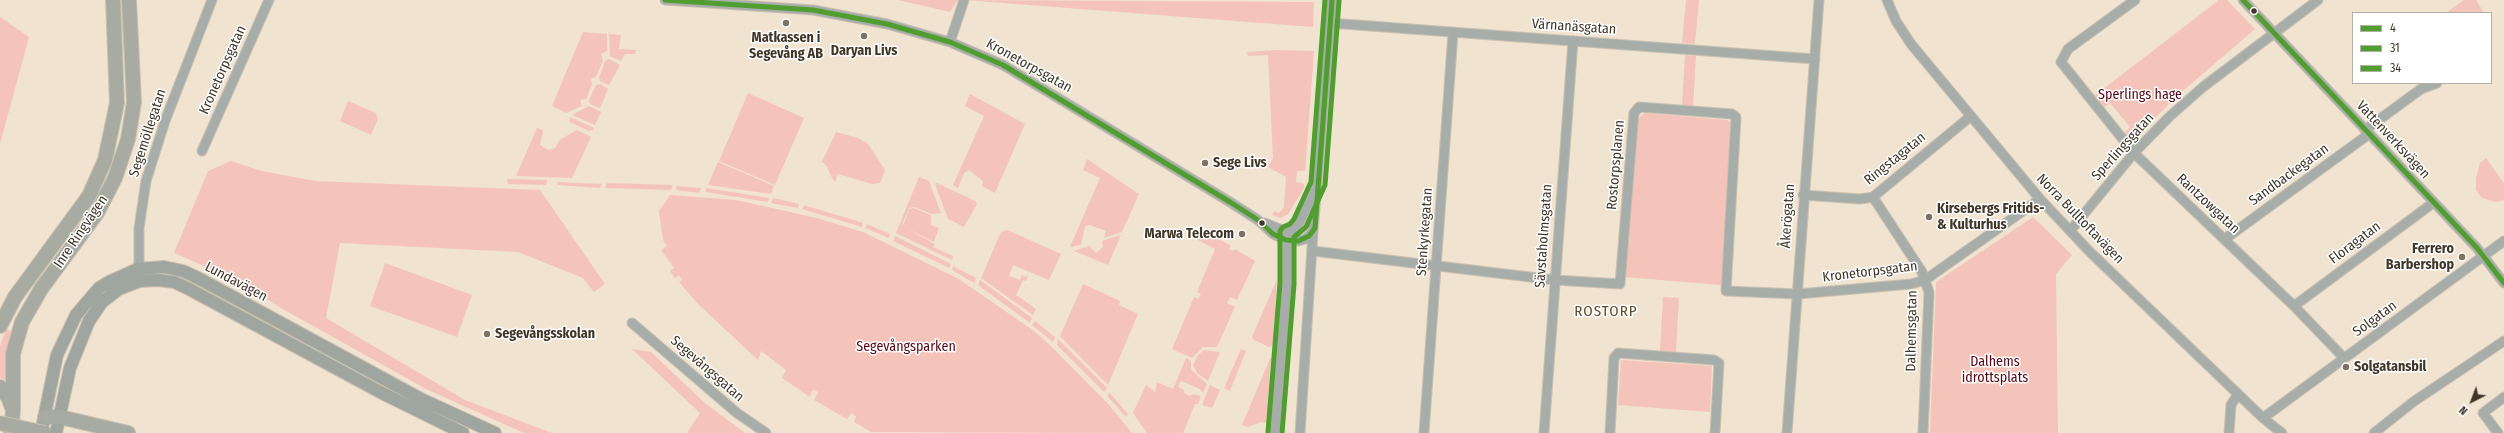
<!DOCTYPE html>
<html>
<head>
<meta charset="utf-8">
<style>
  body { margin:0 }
  #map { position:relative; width:2504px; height:433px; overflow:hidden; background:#f0e3cf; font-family:"Fira Sans Condensed",sans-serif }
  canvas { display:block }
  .legend { position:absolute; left:2352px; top:12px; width:140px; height:72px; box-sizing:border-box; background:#fff; border:1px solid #b3afa9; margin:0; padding:5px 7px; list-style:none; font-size:12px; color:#403728 }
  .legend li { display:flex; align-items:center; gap:8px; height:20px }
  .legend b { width:20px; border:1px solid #b3afa9 }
  .north { position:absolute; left:2452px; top:381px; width:40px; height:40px; -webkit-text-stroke:3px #fff; paint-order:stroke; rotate:222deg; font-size:11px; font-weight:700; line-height:16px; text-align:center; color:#403728 }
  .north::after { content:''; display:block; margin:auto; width:14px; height:18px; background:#403728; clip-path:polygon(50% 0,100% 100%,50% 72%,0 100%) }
</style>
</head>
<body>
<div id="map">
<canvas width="2504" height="433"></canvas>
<ul class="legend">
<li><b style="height:5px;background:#509e2f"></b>4</li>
<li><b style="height:5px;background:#509e2f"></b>31</li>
<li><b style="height:5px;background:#509e2f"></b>34</li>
</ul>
<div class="north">N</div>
</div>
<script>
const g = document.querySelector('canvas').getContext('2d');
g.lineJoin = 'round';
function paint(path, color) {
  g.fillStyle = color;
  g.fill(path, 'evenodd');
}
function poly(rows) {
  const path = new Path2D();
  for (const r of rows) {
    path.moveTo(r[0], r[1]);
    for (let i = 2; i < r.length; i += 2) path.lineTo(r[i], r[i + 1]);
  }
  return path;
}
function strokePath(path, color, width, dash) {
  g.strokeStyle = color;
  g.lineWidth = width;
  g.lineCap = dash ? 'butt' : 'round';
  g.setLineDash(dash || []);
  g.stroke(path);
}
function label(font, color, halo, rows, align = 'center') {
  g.font = font + ' "Fira Sans Condensed",sans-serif';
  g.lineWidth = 3;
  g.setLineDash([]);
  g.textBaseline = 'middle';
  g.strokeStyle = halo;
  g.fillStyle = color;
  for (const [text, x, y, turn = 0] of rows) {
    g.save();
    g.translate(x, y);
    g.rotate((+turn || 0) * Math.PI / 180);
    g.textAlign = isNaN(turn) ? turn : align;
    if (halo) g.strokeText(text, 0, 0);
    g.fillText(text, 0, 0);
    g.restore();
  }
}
paint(poly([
  [898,0,958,0,950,12],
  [964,0,1314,2,1313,27],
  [1686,0,1699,0,1695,44,1682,43],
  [2219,0,2227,0,2255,29,2177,96,2138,135,2129,137,2124,133,2130,127,2110,103,2103,108,2094,96],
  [2464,0,2476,0,2484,13,2446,13],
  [0,17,29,37,0,144],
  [583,32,607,34,607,51,601,54,603,60,596,77,591,79,592,84,586,99,580,100,582,106,566,113,552,106],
  [609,34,621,35,619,49,636,50,635,54,625,54,621,61,610,56],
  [1277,50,1314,51,1305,171,1297,171,1296,182,1304,184,1304,188,1288,214,1281,218,1272,215,1274,211,1279,213,1284,207,1286,177,1268,167,1273,158,1268,55,1248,56,1247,52],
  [1685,55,1696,56,1693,107,1682,106],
  [609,59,620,65,609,85,600,81,599,78,605,61],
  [600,84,608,89,600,108,590,104,589,100,596,85],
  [748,93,804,118,775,185,719,161],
  [970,94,1025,124,995,193,982,186,983,181,969,170,964,173,958,188,953,185,984,116,965,106],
  [348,101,376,113,378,119,371,135,340,121],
  [589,106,601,112,595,125,572,115],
  [1645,113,1727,120,1734,125,1721,285,1624,277,1636,120],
  [570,117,594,128,593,130,589,131,570,122],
  [537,128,543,130,540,145,549,150,555,148,561,139,577,130,591,137,572,178,516,176],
  [836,132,858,138,868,144,885,170,880,183,872,184,838,174,835,182,832,178,826,165,822,162],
  [2486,158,2504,183,2504,200,2496,202,2482,198,2476,190,2476,178,2480,163],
  [1087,159,1139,194,1122,232,1104,238,1106,231,1090,225,1085,226,1081,245,1070,247,1100,178,1083,170],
  [231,161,262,171,315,181,540,190,605,284,594,292,583,278,518,252,340,243,326,318,465,400,552,433,524,433,426,389,281,308,251,289,224,279,204,266,174,253,208,171],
  [718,162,774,186,771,194,708,185],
  [919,177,929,181,941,213,932,214,914,207,909,208,903,222,903,226,909,209,914,208,931,215,931,225,939,228,934,242,904,227,935,244,933,247,953,256,952,260,896,233],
  [507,179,547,180,546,185,508,184],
  [557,182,602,184,600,188,558,185],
  [607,183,673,185,671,190,605,188],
  [937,183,975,201,977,204,964,227,948,219,935,184],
  [676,186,701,188,699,193,676,190],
  [706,188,769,198,768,202,706,192],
  [670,195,736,200,817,218,863,232,959,279,1034,331,1053,348,1110,406,1132,433,871,432,854,422,856,417,852,413,847,419,814,400,818,392,814,390,811,392,810,397,782,378,786,370,761,351,758,360,698,304,679,282,682,280,679,275,675,278,670,271,674,268,661,250,667,246,663,240,659,211],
  [773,198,799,204,798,208,771,203],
  [804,205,863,223,862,227,802,209],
  [2033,217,2072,255,2056,274,2058,433,1930,433,1936,282],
  [867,224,890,234,889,238,865,228],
  [1201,228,1231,246,1229,249,1233,251,1235,249,1255,261,1237,300,1230,297,1227,303,1235,307,1217,347,1203,347,1192,358,1172,349,1194,297,1198,299,1201,294,1197,292,1215,249,1196,239],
  [1007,230,1061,254,1049,280,1013,265,1009,276,1020,280,1022,275,1028,277,1026,281,1023,280,1016,295,1036,309,1033,315,981,278,1001,232],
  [1121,235,1108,265,1074,251,1089,246,1096,253,1103,247,1102,241],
  [895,236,951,264,949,268,893,241],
  [385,263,472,295,457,337,370,306],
  [953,266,976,278,974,283,952,270],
  [1277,279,1273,345,1269,347,1254,340,1252,337],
  [980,280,1032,318,1030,323,978,285],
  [1083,284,1120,301,1119,305,1138,314,1108,385,1060,336],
  [1663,297,1679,298,1676,352,1660,351],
  [1035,321,1055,337,1053,342,1032,325],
  [6,329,13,332,5,380,0,378,0,346],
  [1058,339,1107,388,1104,392,1057,345],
  [632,349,651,352,706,404,745,433,687,433,700,413],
  [1241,349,1246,351,1230,391,1224,388],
  [1204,350,1220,352,1208,381,1197,373,1193,365,1198,355],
  [1271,356,1267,423,1262,422,1247,427,1242,425],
  [1186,358,1191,361,1191,369,1207,384,1203,393,1200,389,1181,381,1178,387,1184,390,1184,393,1190,396,1193,394,1201,396,1198,404,1195,404,1183,433,1147,433,1133,413,1146,385,1155,392,1157,382,1173,389],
  [1621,360,1712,366,1710,412,1618,405],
  [1210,385,1220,390,1212,408,1202,405],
  [1109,392,1128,414,1126,417,1108,397]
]), '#f4c4bb');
const minor = poly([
  [665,0,813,10,887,24,950,42,1003,65,1073,107,1230,202,1258,220,1273,234,1286,240,1298,241,1305,239,1313,232],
  [1887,0,1896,21,1911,44,2040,199,2091,253,2263,418,2282,433],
  [2135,0,2068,49,2061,62,2134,153,2294,306,2344,358],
  [2243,0,2477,248,2504,283],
  [1330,23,1815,59],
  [950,42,964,0],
  [2365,130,2421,89,2437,83],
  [202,151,269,0],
  [1803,195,1860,199,1873,197,1971,116],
  [1873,197,1922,272,1929,292,1923,433],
  [1265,223,1287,232],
  [2070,231,2134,153,2169,117,2203,87,2318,0],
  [2225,239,2369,134],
  [1313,251,1555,280,1620,284,1634,113,1639,107,1732,114,1736,117,1726,291,1798,294,1911,284,1925,280,2040,199],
  [139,274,139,228,146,181,165,121,212,0],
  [2294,306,2433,203],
  [632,323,737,413,766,433],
  [2263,418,2504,241],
  [1275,433,1287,283,1287,232,1297,227,1315,191],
  [1300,433,1313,232,1332,0],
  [1424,433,1453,33],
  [1544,433,1573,41],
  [1610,433,1614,358,1618,353,1714,360,1719,363,1715,433],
  [1787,433,1819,0],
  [2229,433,2231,405,2238,394],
  [2374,433,2413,402,2504,341],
  [2498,433,2483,413,2504,397]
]);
const major = poly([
  [41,433,57,355,76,315,99,288,109,282,138,269,164,267,183,271,198,278,421,399,495,433],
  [56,433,70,368,89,321,102,302,119,289,140,281,158,280,174,282,189,289,382,393,463,433]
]);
const highway = poly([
  [0,326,15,297,89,196,105,160,117,103,113,0],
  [0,387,8,397,13,410,11,433],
  [13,410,13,354,22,322,41,289,97,213,115,178,128,139,134,102,129,0],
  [45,417,60,417,128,433]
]);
strokePath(minor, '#cac0b0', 11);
strokePath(major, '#cac0b0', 14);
strokePath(highway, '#cac0b0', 16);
strokePath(minor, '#a7aeaa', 9);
strokePath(major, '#9fa69f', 12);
strokePath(highway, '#a8aba1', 14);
const highwayBridge = poly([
  [0,423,45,433]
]);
strokePath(highwayBridge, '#cac0b0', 16, []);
strokePath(highwayBridge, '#a8aba1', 14);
strokePath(poly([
  [665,0,813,10,887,24,950,42,1003,65,1230,202,1258,220,1273,234,1286,240,1298,241,1309,236,1315,228,1332,0],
  [2243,0,2477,248,2504,283]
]), '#509e2f', 5);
strokePath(poly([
  [1282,433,1294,284,1294,237,1306,227,1325,185,1339,1]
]), '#509e2f', 5);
strokePath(poly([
  [1268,432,1280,283,1280,231,1283,227,1290,224,1294,219,1311,182,1325,0]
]), '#509e2f', 5);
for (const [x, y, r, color] of [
  [2254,11,3.5,"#403728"],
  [786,23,4,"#7e7362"],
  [864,36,4,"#7e7362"],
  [1205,163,4,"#7e7362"],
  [1929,217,4,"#7e7362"],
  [1262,223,3.5,"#403728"],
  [1242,234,4,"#7e7362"],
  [2462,257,4,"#7e7362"],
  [487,334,4,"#7e7362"],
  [2346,367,4,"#7e7362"]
]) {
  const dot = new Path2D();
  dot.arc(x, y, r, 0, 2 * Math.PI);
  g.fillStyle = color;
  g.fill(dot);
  strokePath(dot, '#fff', 1.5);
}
label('14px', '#403728', '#fff', [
  ["Värnanäsgatan",1574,27,4],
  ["Kronetorpsgatan",1029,66,29],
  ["Kronetorpsgatan",223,70,-66],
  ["Segemöllegatan",148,133,-72],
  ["Vattenverksvägen",2393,140,47],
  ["Sperlingsgatan",2123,147,-48],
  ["Ringstagatan",1895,159,-39],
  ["Rostorpsplanen",1616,165,-85],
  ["Sandbackegatan",2289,175,-36],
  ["Rantzowgatan",2208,204,43],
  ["Åkerögatan",1788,216,-86],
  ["Norra Bulltoftavägen",2080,219,46],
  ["Inre Ringvägen",81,232,-56],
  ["Stenkyrkegatan",1425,232,-86],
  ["Sävstaholmsgatan",1544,236,-86],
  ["Floragatan",2355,243,-37],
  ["Kronetorpsgatan",1870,272,-7],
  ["Lundavägen",236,282,28],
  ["Solgatan",2375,319,-36],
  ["Dalhemsgatan",1912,331,-89],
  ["Segevångsgatan",707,369,41]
]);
label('bold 14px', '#403728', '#fff', [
  ["Matkassen i",786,38,"center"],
  ["Segevång AB",786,54,"center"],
  ["Daryan Livs",864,51,"center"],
  ["Sege Livs",1213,163],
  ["Kirsebergs Fritids-",1937,209],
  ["& Kulturhus",1937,225],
  ["Marwa Telecom",1234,234,"right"],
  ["Ferrero",2454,249,"right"],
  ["Barbershop",2454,265,"right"],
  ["Segevångsskolan",495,334],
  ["Solgatansbil",2354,367]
], 'left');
label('14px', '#540714', '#fff', [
  ["Sperlings hage",2140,95],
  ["Segevångsparken",906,347],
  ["Dalhems",1995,362],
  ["idrottsplats",1995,378]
]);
g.letterSpacing = '1px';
label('15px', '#5e4b2b', '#fff', [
  ["ROSTORP",1606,312]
]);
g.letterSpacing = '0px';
</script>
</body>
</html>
